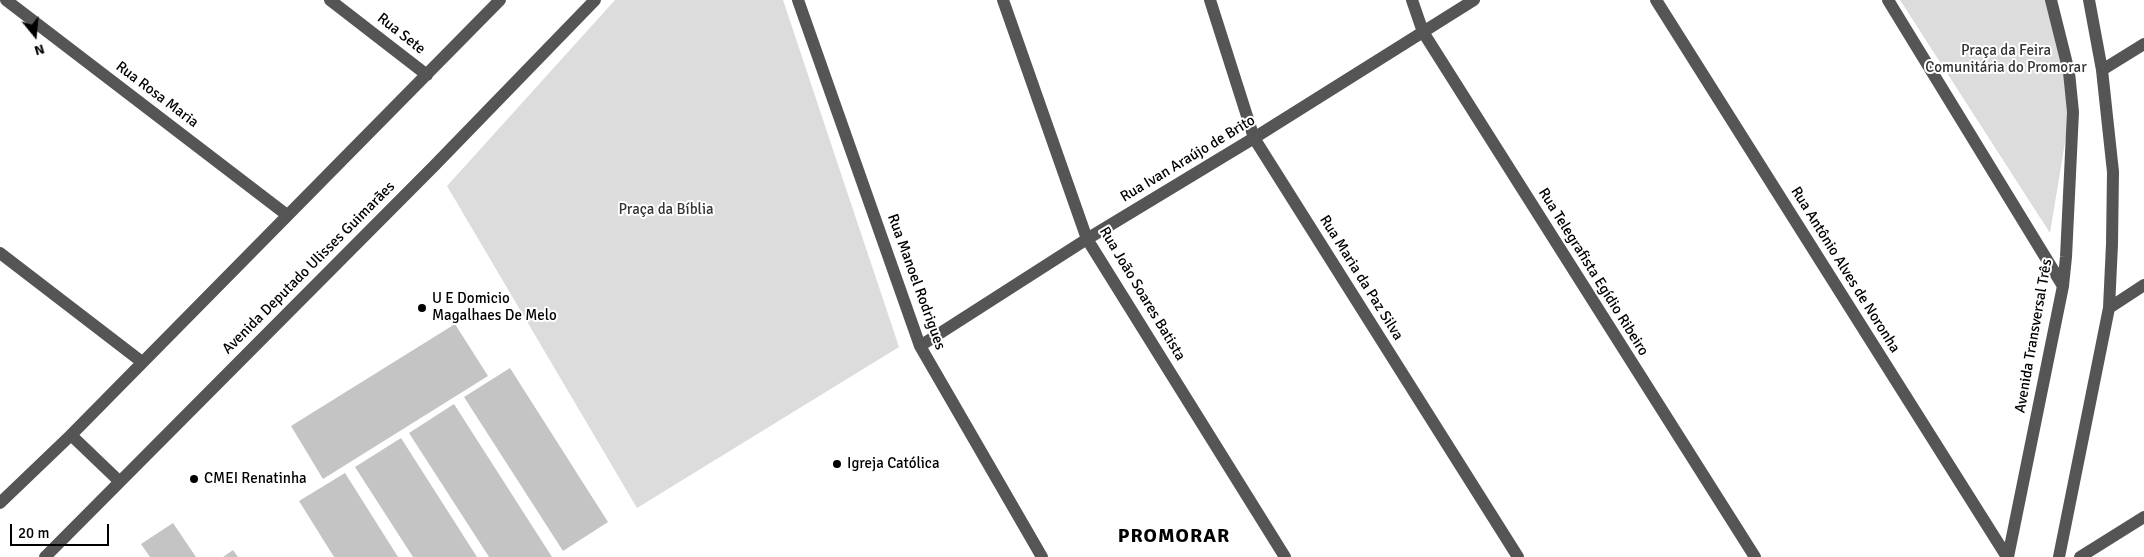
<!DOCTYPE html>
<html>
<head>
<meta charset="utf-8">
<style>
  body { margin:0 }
  #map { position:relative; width:2144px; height:557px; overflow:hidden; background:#fff; font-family:Signika,sans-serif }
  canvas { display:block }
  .north { position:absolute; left:10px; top:10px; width:50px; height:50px; -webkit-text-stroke:4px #fff; paint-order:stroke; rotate:163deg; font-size:14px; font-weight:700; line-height:20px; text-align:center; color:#000 }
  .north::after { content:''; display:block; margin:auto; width:18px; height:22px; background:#000; clip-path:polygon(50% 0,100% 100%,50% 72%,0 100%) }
  .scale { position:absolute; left:10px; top:524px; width:99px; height:22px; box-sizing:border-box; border:2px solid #000; border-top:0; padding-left:6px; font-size:15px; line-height:18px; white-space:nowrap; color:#000; -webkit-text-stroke:4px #fff; paint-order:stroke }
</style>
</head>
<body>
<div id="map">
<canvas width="2144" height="557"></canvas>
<div class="north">N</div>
<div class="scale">20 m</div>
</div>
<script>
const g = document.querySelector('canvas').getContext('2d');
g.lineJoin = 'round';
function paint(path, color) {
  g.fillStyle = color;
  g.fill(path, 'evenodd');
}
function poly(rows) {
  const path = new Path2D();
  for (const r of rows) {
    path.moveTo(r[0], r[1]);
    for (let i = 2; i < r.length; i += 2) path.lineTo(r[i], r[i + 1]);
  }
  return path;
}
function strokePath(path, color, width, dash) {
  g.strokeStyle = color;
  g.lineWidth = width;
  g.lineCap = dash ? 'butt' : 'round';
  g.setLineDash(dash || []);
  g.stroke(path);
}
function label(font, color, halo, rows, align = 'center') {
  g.font = font + ' Signika,sans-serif';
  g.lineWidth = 4;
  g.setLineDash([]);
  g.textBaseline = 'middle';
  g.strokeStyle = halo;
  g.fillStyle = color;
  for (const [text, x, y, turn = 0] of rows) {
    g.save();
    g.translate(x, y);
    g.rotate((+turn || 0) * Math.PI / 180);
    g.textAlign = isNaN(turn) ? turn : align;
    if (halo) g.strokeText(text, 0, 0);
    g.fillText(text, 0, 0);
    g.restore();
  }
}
paint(poly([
  [615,0,783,0,899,347,637,508,447,186],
  [1900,0,2048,0,2062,47,2070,112,2050,233]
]), '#dcdcdc');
paint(poly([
  [455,324,488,376,323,479,291,426],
  [510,368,608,522,563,551,464,397],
  [454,404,552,557,489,557,409,433],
  [401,438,477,557,413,557,355,467],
  [345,473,398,557,334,557,299,501],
  [173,523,196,557,150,557,141,544],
  [233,550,238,557,223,557]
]), '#c4c4c4');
strokePath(poly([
  [6,0,287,215],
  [330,0,427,75],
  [798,0,920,346,1042,557],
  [1003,0,1087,239,1285,557],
  [1210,0,1254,138,1518,557],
  [1412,0,1423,32,1755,557],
  [1656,0,2007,557],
  [1888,0,2063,286],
  [2102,70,2144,44],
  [0,253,142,362],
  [2109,308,2144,285],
  [920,346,1087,239,1254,138,1474,0],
  [71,435,119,481],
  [0,503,71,435,500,0],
  [45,557,435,165,595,0],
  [2008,557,2063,286,2066,257,2073,112,2069,72,2051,0],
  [2059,557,2109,308,2112,244,2113,172,2102,70,2089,0],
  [2080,557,2144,517]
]), '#555', 12);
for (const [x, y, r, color] of [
  [422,308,5,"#000"],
  [837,464,5,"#000"],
  [194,479,5,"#000"]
]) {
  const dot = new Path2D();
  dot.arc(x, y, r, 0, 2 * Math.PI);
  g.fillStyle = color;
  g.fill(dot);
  strokePath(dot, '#fff', 2);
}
label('15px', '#000', '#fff', [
  ["Rua Sete",401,34,38],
  ["Rua Rosa Maria",157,95,37],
  ["Rua Ivan Araújo de Brito",1188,159,-31],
  ["Avenida Deputado Ulisses Guimarães",309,268,-45],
  ["Rua Antônio Alves de Noronha",1845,270,58],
  ["Rua Telegrafista Egídio Ribeiro",1593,272,58],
  ["Rua Maria da Paz Silva",1361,278,58],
  ["Rua Manoel Rodrigues",916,282,70],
  ["Rua João Soares Batista",1142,294,59],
  ["Avenida Transversal Três",2034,336,-80]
]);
label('15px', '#333', '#fff', [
  ["Praça da Feira",2006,51],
  ["Comunitária do Promorar",2006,68],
  ["Praça da Bíblia",666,210]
]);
label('15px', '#000', '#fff', [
  ["U E Domicio",432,299],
  ["Magalhaes De Melo",432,316],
  ["Igreja Católica",847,464],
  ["CMEI Renatinha",204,479]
], 'left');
g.letterSpacing = '1px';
label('bold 20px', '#000', '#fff', [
  ["PROMORAR",1174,537]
]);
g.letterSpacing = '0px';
</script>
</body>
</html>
